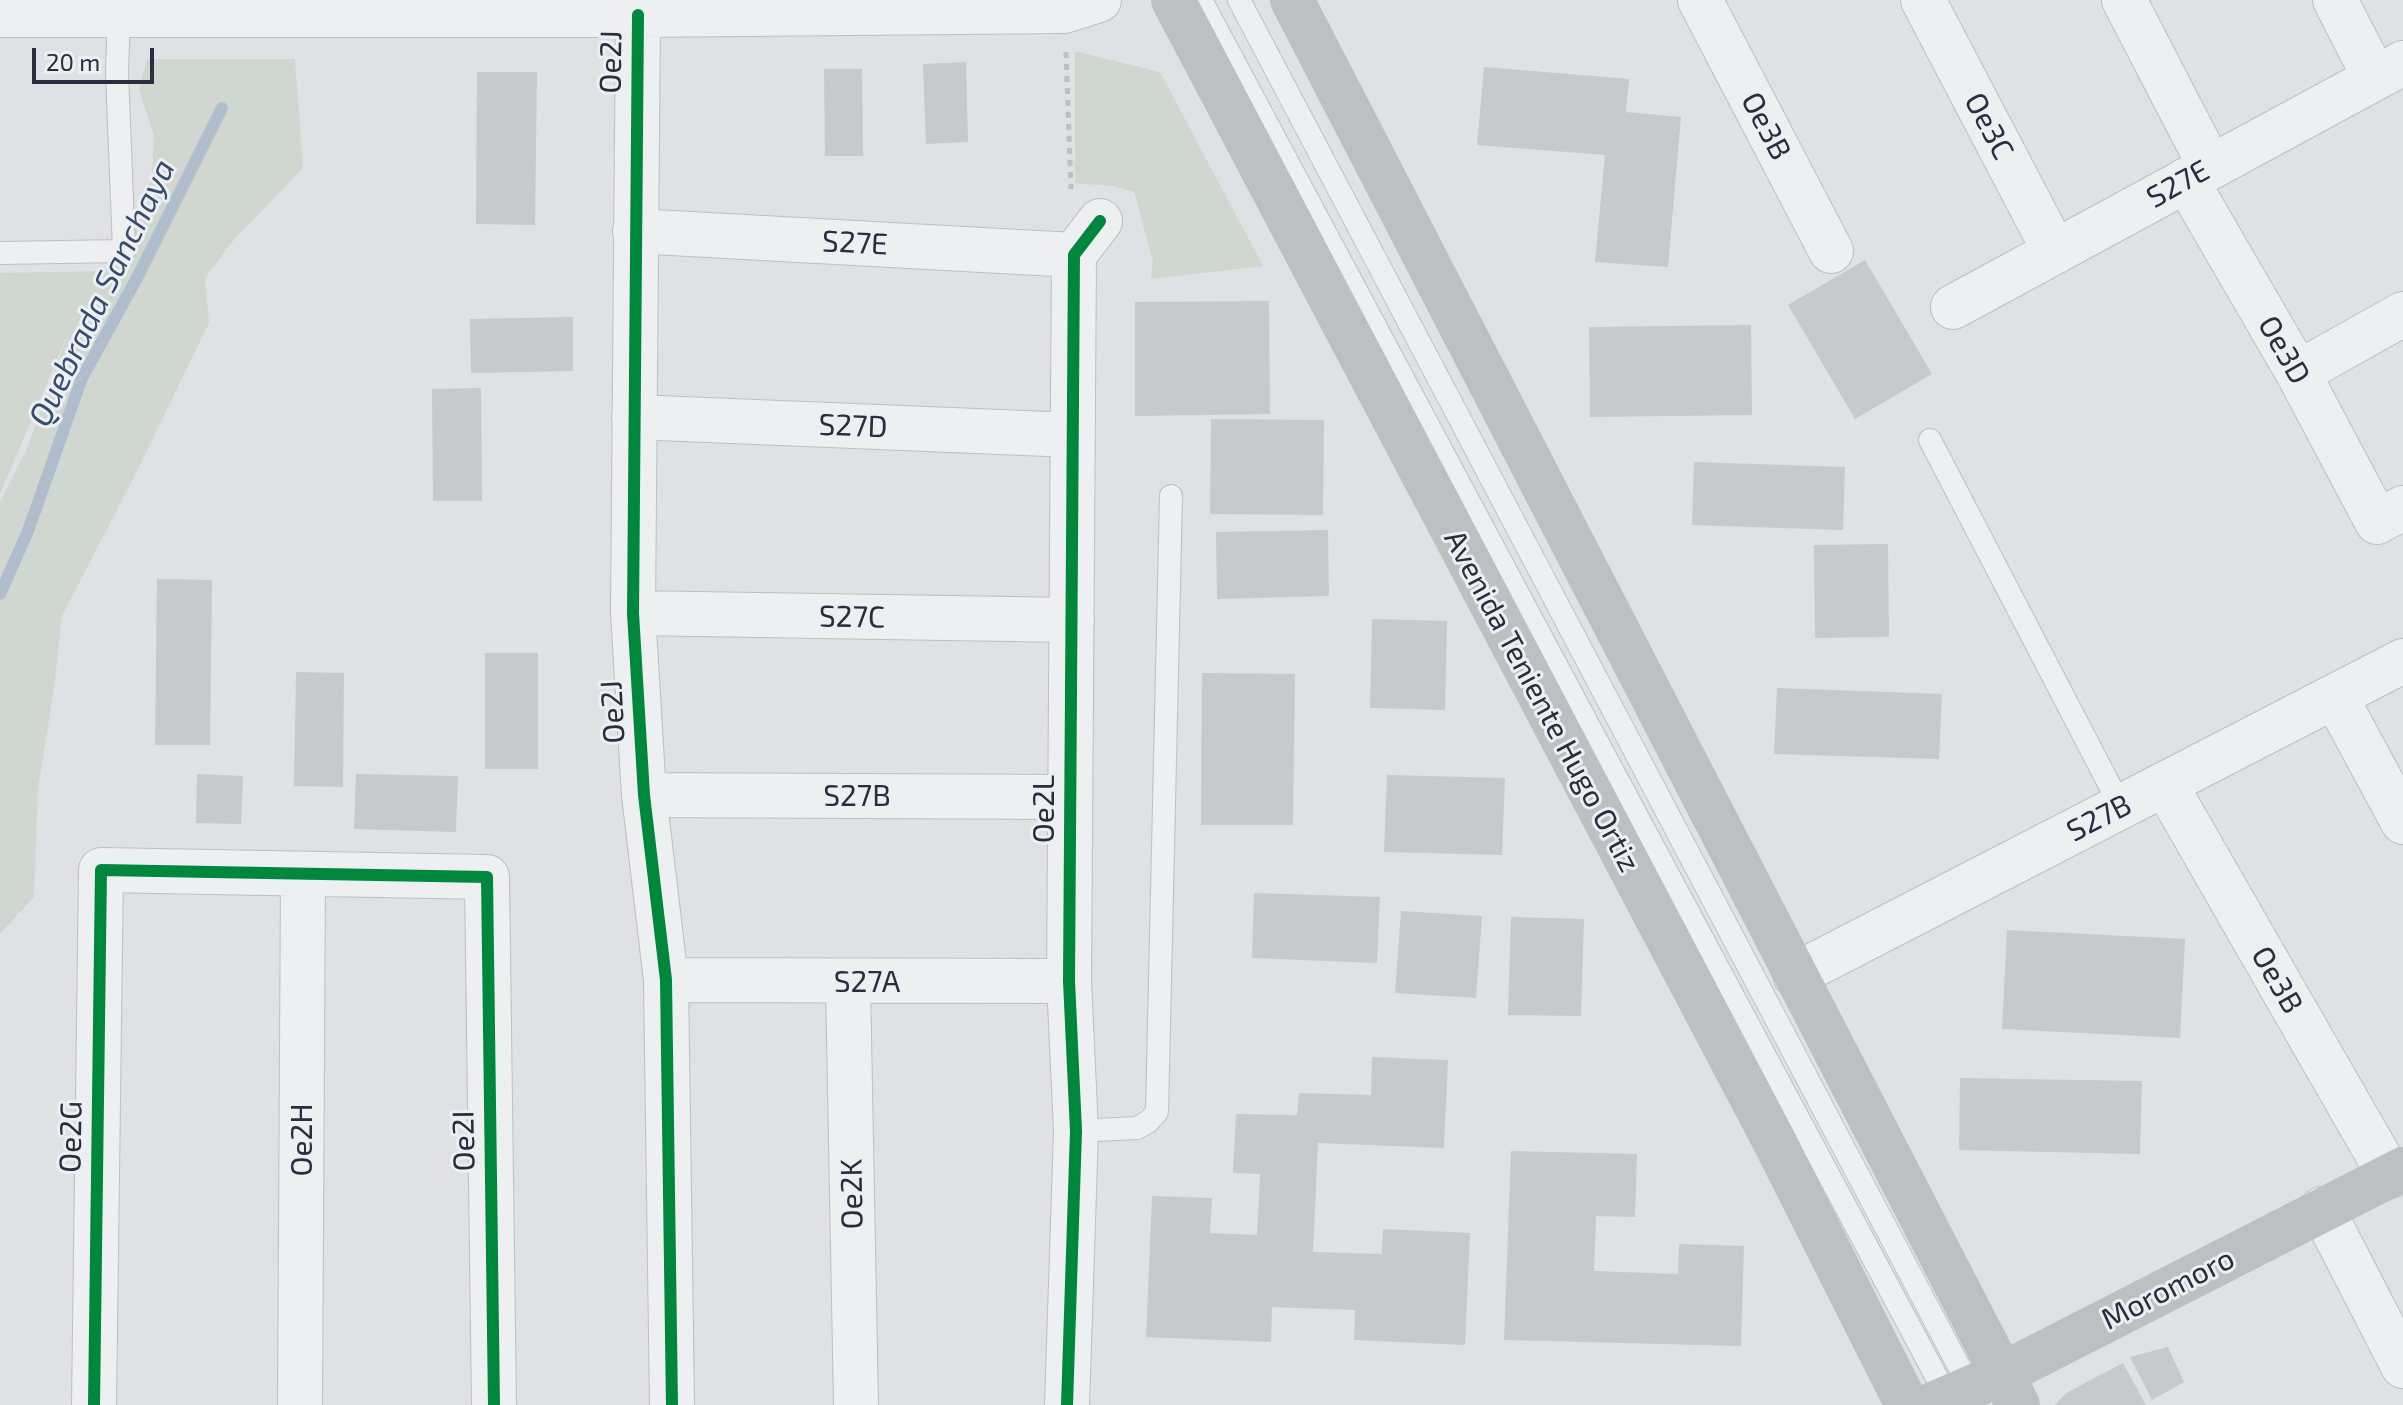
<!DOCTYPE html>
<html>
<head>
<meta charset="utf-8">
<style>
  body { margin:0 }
  #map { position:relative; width:2403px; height:1405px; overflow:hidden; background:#dfe1e4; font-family:"Exo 2",sans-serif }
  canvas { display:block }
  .scale { position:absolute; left:32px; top:48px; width:122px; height:36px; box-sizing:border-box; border:4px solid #282e3b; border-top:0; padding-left:10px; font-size:24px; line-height:28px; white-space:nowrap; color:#282e3b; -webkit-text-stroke:6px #eceff4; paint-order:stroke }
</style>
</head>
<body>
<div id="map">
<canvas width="2403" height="1405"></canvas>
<div class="scale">20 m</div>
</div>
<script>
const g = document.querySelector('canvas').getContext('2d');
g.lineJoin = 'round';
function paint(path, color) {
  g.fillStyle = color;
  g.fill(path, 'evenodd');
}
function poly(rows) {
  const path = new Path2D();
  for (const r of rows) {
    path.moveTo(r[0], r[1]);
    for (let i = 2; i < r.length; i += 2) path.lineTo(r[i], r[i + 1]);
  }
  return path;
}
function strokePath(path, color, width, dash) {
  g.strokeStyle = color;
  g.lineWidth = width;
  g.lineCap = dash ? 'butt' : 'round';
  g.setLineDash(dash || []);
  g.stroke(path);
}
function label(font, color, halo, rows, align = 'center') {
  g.font = font + ' "Exo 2",sans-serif';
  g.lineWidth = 6;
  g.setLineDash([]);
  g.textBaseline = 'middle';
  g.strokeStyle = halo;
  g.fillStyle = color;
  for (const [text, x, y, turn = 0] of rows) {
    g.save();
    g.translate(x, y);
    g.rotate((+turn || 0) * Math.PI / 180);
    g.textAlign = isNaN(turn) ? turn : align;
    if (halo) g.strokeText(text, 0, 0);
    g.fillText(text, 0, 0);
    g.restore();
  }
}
paint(poly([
  [1075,51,1160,72,1263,266,1151,279,1153,261,1134,192,1113,186,1075,183],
  [147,59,295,59,303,168,233,241,205,278,209,323,136,473,62,616,54,688,38,789,34,897,0,934,0,502,27,449,67,336,0,494,0,273,105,271,124,251,152,177,154,135,139,90]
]), '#d0d7d0');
strokePath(poly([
  [0,594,28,531,82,378,138,276,222,108]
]), '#afbdcd', 12);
paint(poly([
  [966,62,968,142,926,144,923,64],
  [1484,67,1629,79,1626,112,1681,117,1668,267,1595,262,1605,155,1477,145],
  [824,69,862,69,863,156,825,156],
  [477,72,537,72,535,225,476,224],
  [1865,260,1932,374,1855,419,1788,305],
  [1269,301,1270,414,1135,416,1135,302],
  [573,317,573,371,471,373,470,319],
  [1751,325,1752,415,1590,417,1589,327],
  [481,388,482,501,433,501,432,389],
  [1211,419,1324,420,1323,515,1210,514],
  [1694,462,1845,467,1843,530,1692,525],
  [1328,530,1329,596,1217,599,1216,532],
  [1888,544,1889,637,1815,638,1814,545],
  [157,579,212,580,210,745,155,745],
  [1372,619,1447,621,1445,710,1370,708],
  [485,653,538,653,538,769,485,769],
  [296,672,344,673,343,787,294,786],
  [1202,673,1295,674,1293,825,1201,825],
  [1777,688,1942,694,1939,759,1774,754],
  [197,774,243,776,241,824,196,823],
  [356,774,458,776,456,832,354,829],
  [1387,775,1505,778,1502,855,1384,852],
  [1254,893,1380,897,1377,963,1252,958],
  [1401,911,1482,916,1476,998,1395,993],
  [1511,917,1584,919,1581,1016,1508,1015],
  [2007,930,2185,939,2180,1038,2002,1029],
  [1372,1057,1448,1060,1444,1148,1318,1143,1313,1252,1382,1254,1383,1229,1470,1233,1465,1345,1354,1340,1355,1310,1272,1307,1271,1342,1146,1337,1152,1196,1212,1198,1210,1233,1257,1235,1260,1174,1233,1173,1236,1114,1297,1115,1299,1093,1371,1095],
  [1960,1078,2142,1081,2140,1154,1959,1150],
  [1511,1151,1637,1154,1635,1217,1596,1216,1594,1271,1678,1274,1679,1244,1744,1246,1741,1346,1504,1340],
  [2168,1347,2184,1382,2152,1400,2130,1357],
  [2123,1363,2146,1405,2055,1405,2066,1393]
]), '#c7c9cc');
const lane = poly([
  [1201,0,1951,1404],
  [1239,0,1973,1393],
  [0,253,124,251,117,72,119,15],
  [1930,440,2121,807],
  [1076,1131,1137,1128,1148,1122,1157,1112,1171,496]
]);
const street = poly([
  [1700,0,1831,251],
  [1923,0,2055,252],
  [2124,0,2210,166],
  [2335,0,2375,78],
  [0,15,638,15,1064,11,1099,0],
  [638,15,633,613,644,795,666,980,672,1405],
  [2186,180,2298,373,2377,522,2403,508],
  [635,231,1074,255],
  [1953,307,2403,63],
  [2298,373,2403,314],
  [634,417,1073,435],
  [633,613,1072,620],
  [2335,696,2403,822],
  [2165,784,2390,1176],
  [644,795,1070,797],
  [1795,975,2403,661],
  [666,980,1069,981],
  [848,983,856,1405],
  [2322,1209,2403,1366],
  [94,1405,101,870,487,877,494,1405],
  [300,1405,303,875],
  [1067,1405,1076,1131,1069,981,1074,255,1100,221]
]);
strokePath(lane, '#bdbfc2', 24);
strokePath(street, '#bdbfc2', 46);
strokePath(poly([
  [1066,52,1071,189]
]), '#bebfc4', 5, [6, 6]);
strokePath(lane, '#eeeff1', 22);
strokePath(street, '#eeeff1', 44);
strokePath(poly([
  [1173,0,1771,1135,1907,1405],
  [1292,0,2018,1405],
  [1931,1405,2002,1374,2403,1169]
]), '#bdbfc3', 44);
strokePath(poly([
  [638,15,633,613,644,795,666,980,672,1405],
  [94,1405,101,870,487,877,494,1405],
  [1067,1405,1076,1131,1069,981,1074,255,1100,221]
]), '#00873e', 12);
label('30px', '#282e3b', '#eceff4', [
  ["Oe2J",611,62,-89],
  ["Oe3B",1766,126,62],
  ["Oe3C",1989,126,62],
  ["S27E",2178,184,-29],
  ["S27E",855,243,3],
  ["Oe3D",2284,350,60],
  ["S27D",853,426,2],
  ["S27C",852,617,1],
  ["Avenida Teniente Hugo Ortiz",1542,701,62],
  ["Oe2J",613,712,-93],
  ["S27B",857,796],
  ["Oe2L",1044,809,-90],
  ["S27B",2099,818,-27],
  ["Oe3B",2277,980,60],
  ["S27A",867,982],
  ["Oe2G",71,1137,-89],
  ["Oe2H",302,1140,-90],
  ["Oe2I",464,1141,-91],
  ["Oe2K",852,1194,-91],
  ["Moromoro",2168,1289,-27]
]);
label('italic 32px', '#364c6b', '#eceff4', [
  ["Quebrada Sanchaya",102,293,-64]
]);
</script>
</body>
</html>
